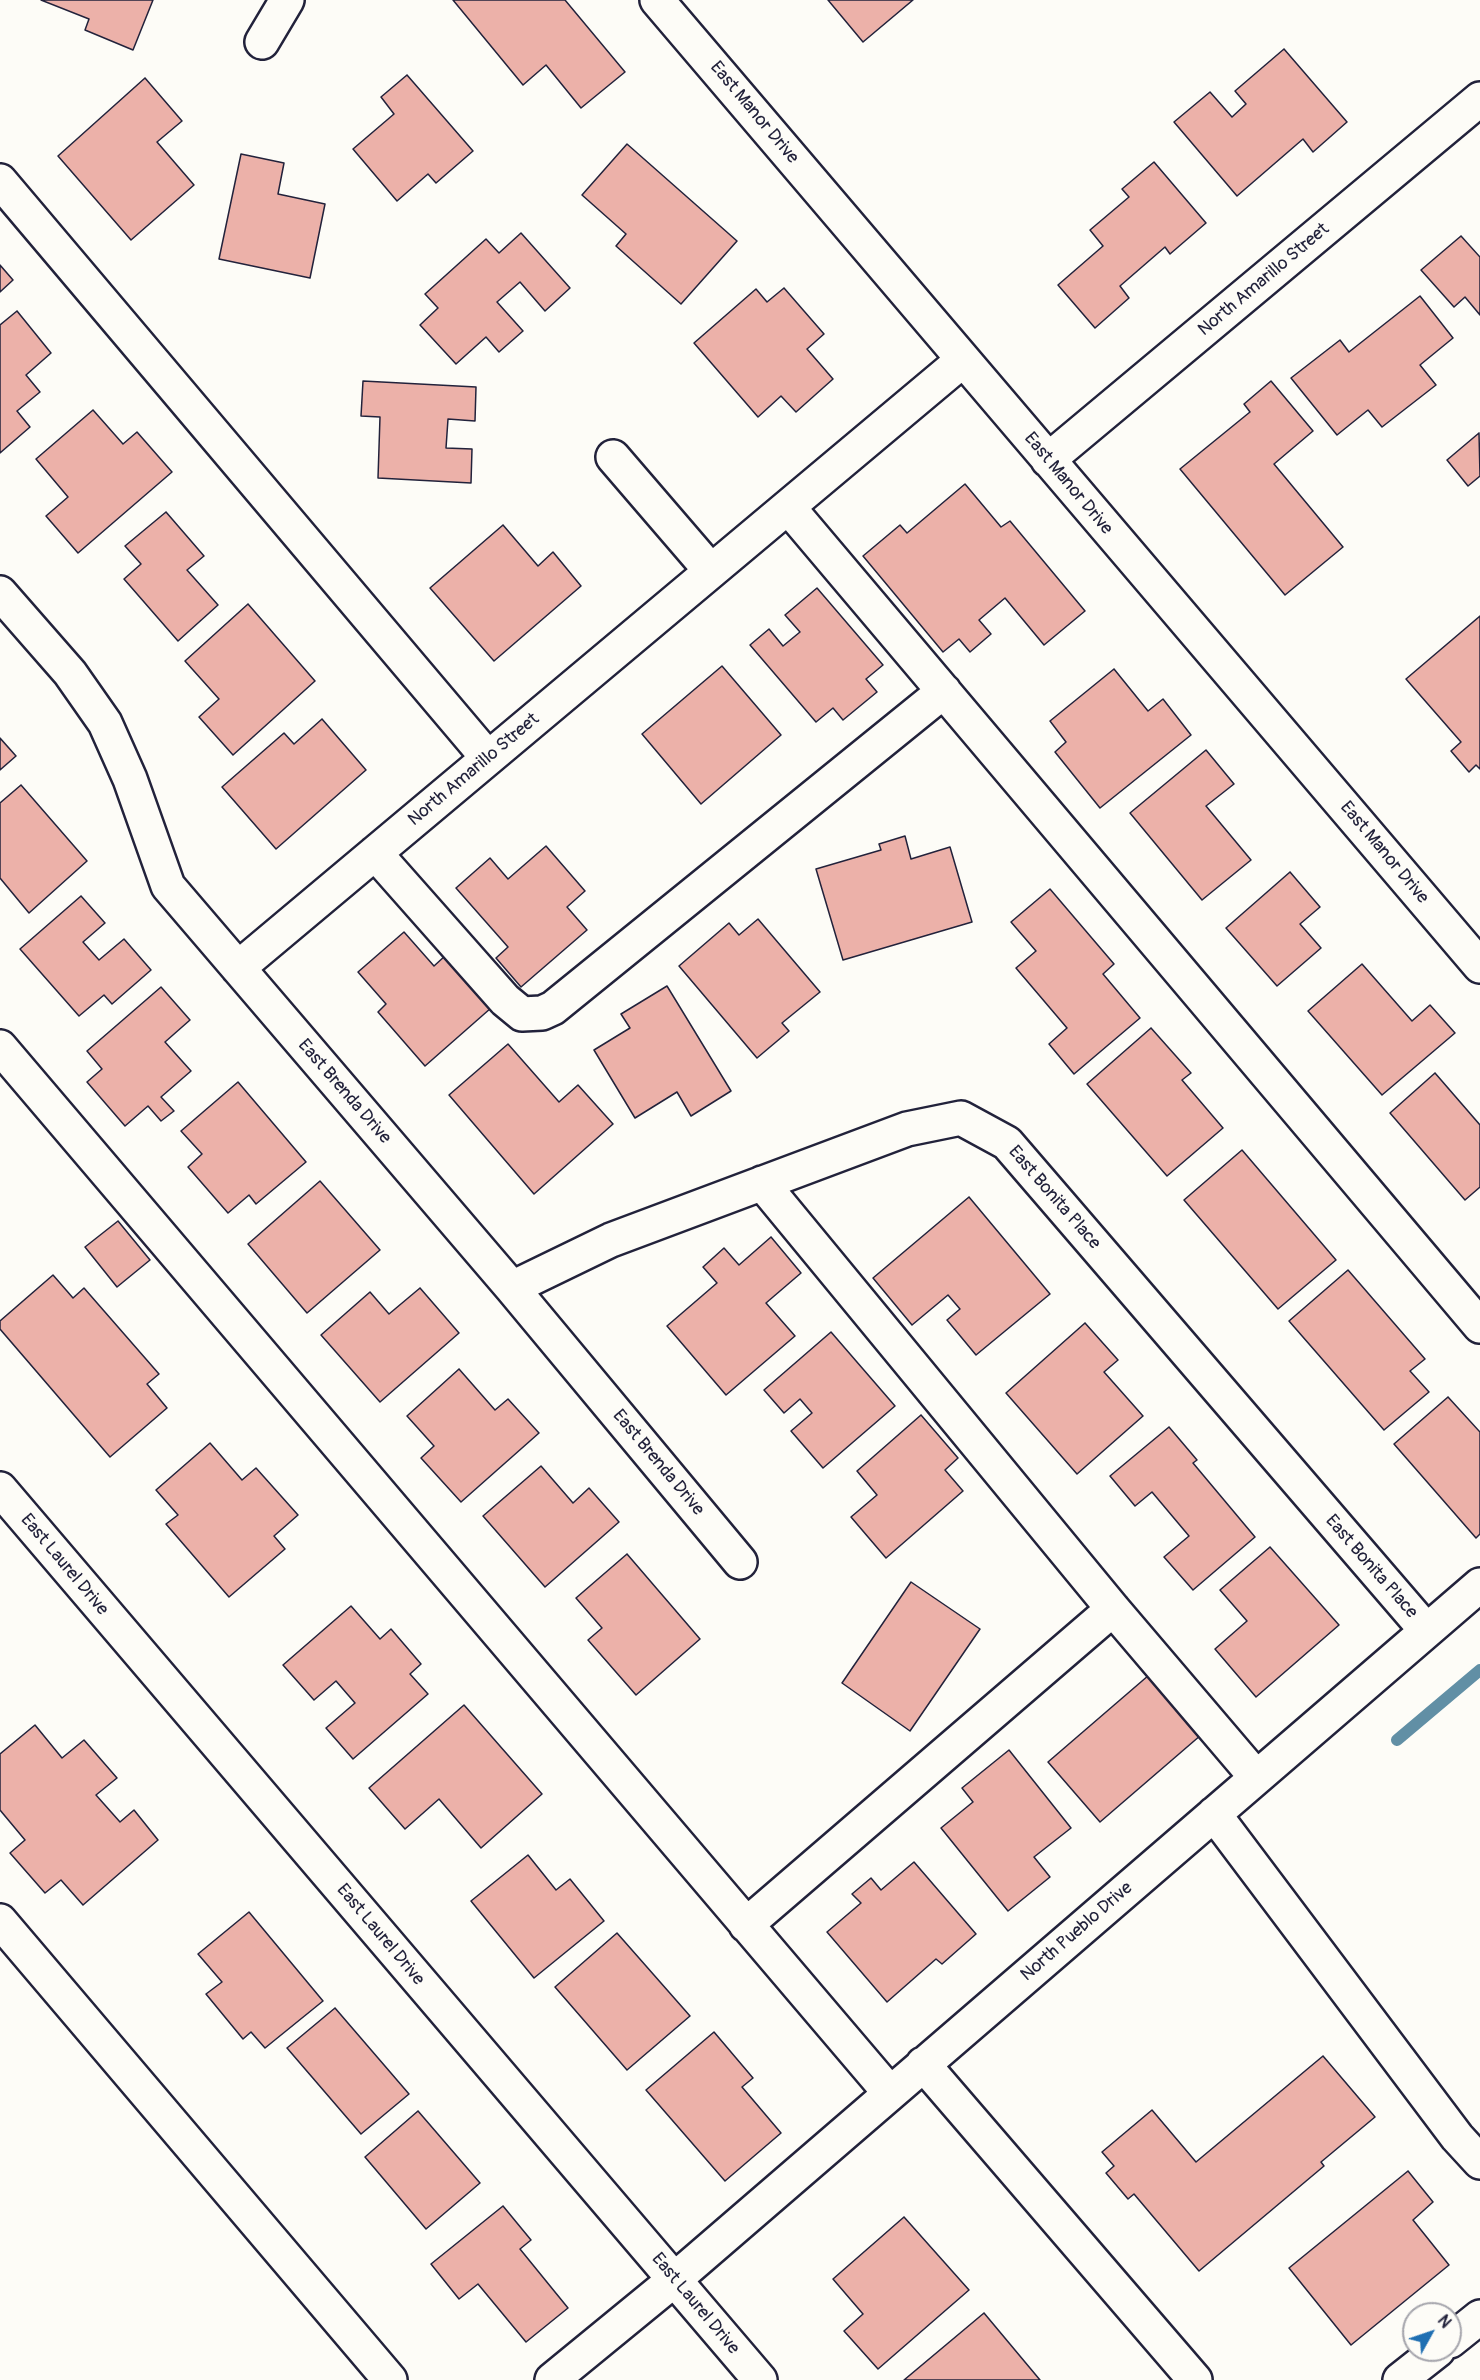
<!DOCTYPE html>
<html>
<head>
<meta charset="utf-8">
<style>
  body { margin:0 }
  #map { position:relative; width:1480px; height:2380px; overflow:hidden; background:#fdfcf7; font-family:Pangolin,sans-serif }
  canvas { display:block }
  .north { position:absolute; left:1402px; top:2302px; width:60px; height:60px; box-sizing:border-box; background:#fdfcf7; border:2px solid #a5a5ac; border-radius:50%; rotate:50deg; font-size:16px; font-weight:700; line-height:24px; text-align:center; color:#22223b }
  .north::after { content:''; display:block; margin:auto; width:21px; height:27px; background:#1f6fb2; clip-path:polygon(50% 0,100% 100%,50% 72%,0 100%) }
</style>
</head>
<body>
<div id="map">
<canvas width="1480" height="2380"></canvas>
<div class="north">N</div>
</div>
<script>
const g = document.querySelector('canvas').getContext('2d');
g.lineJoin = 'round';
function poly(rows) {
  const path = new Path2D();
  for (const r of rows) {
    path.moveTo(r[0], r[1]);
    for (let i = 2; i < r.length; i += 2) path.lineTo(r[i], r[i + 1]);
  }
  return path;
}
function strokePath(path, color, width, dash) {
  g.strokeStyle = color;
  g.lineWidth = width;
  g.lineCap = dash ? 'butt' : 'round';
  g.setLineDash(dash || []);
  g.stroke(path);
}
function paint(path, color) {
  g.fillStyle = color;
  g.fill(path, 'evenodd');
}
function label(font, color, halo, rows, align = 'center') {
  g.font = font + ' Pangolin,sans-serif';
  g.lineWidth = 4.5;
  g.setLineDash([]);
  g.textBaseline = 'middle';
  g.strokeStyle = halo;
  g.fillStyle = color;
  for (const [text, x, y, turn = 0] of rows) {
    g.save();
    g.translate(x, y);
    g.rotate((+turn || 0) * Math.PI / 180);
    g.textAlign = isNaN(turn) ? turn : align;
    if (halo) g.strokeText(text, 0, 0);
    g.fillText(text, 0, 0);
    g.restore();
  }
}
strokePath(poly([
  [1397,1740,1480,1670]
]), '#618fa5', 12);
const building = poly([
  [41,0,153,0,133,50,85,30,89,19,41,0],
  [453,0,565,0,625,72,581,108,546,65,523,85,453,0],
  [828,0,913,0,863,42,828,0],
  [1284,49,1347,122,1313,152,1303,139,1237,196,1174,122,1210,92,1232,117,1246,104,1235,91,1284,49],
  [407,75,473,151,436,183,428,174,397,201,353,149,394,114,381,97,407,75],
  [145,78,182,121,157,142,194,185,131,240,58,156,145,78],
  [627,144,737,241,681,304,616,246,626,234,582,195,627,144],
  [241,154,284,163,278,194,325,204,310,278,219,259,241,154],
  [1154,162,1206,223,1170,254,1165,247,1120,286,1129,298,1095,328,1058,285,1103,246,1090,230,1129,197,1122,189,1154,162],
  [521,233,570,288,545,311,520,282,497,302,523,331,499,352,486,337,456,364,420,325,438,308,425,294,486,239,499,253,521,233],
  [1461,236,1480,257,1480,315,1465,297,1454,307,1421,270,1461,236],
  [0,265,13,280,0,292,0,265],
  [784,288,824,334,807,349,833,379,796,412,781,396,758,417,694,343,756,289,767,302,784,288],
  [1420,296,1453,338,1420,365,1436,385,1382,427,1368,410,1337,435,1291,378,1340,340,1349,352,1420,296],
  [17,311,51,353,26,375,40,392,17,411,30,427,0,453,0,325,17,311],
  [363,381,476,387,475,421,448,419,446,448,472,449,471,483,378,478,380,417,361,416,363,381],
  [1271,381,1313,431,1274,464,1343,547,1285,595,1180,469,1250,412,1244,404,1271,381],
  [93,410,123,444,137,432,172,472,78,553,46,516,68,497,36,459,93,410],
  [1479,433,1480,476,1468,486,1447,460,1479,433],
  [965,484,1001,527,1010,521,1085,611,1044,645,1005,598,979,620,991,634,970,652,959,639,943,652,863,556,900,525,907,533,965,484],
  [166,512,204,556,187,570,218,605,178,641,124,579,141,564,125,546,166,512],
  [503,525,538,566,553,552,581,586,494,661,430,588,503,525],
  [817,588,883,665,866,679,877,692,843,720,833,708,816,722,750,645,769,629,783,646,800,632,785,615,817,588],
  [248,604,315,681,233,755,199,717,219,699,185,661,248,604],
  [1480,616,1480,769,1476,765,1469,772,1451,751,1461,742,1406,679,1480,616],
  [722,666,781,735,701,804,642,734,722,666],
  [1114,669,1148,711,1163,699,1191,735,1100,808,1055,752,1066,742,1050,721,1114,669],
  [322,719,366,770,276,849,222,787,284,733,294,744,322,719],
  [0,738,16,756,0,770,0,738],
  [1206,750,1234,784,1206,806,1251,860,1202,900,1130,813,1206,750],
  [21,785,87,861,29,913,0,878,0,803,21,785],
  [905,836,911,859,950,847,972,922,843,960,816,869,881,850,879,844,905,836],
  [546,846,585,891,567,907,587,930,521,987,496,958,508,947,456,888,490,858,508,879,546,846],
  [1290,872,1320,907,1300,924,1321,948,1277,986,1226,928,1290,872],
  [1050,889,1114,964,1103,974,1140,1018,1074,1074,1049,1044,1067,1028,1016,968,1036,951,1011,922,1050,889],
  [81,896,105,923,83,942,99,960,124,939,151,970,112,1004,104,995,79,1016,20,949,81,896],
  [758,919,820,992,782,1023,789,1031,757,1058,679,966,729,923,739,935,758,919],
  [404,932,434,966,446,955,491,1008,425,1066,378,1012,386,1004,358,972,404,932],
  [1362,964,1412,1021,1430,1005,1455,1033,1382,1095,1308,1011,1362,964],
  [667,986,731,1091,691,1116,677,1092,635,1118,594,1050,630,1028,621,1014,667,986],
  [161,987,190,1020,165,1042,191,1071,161,1097,174,1111,161,1121,148,1106,125,1126,87,1082,102,1069,87,1051,161,987],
  [1151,1028,1191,1073,1182,1080,1223,1128,1167,1176,1087,1084,1151,1028],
  [508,1044,559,1102,578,1085,613,1124,534,1194,449,1095,508,1044],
  [1435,1073,1480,1125,1480,1187,1465,1200,1390,1113,1435,1073],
  [238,1082,306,1162,256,1204,249,1195,228,1213,188,1167,202,1154,181,1131,238,1082],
  [1242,1150,1336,1260,1278,1309,1184,1200,1242,1150],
  [320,1181,380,1250,307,1313,248,1244,320,1181],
  [969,1197,1050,1294,976,1355,947,1320,960,1309,948,1295,912,1325,873,1278,969,1197],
  [118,1221,150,1260,117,1287,85,1247,118,1221],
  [771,1237,801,1273,766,1303,795,1336,726,1395,667,1326,717,1283,703,1267,724,1248,739,1265,771,1237],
  [1348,1270,1425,1359,1410,1371,1429,1392,1384,1430,1289,1321,1348,1270],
  [53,1275,73,1298,84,1288,159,1374,147,1384,167,1408,110,1457,0,1329,0,1321,53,1275],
  [420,1288,459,1333,380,1402,321,1335,370,1292,389,1314,420,1288],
  [1085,1323,1118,1360,1104,1372,1143,1416,1077,1474,1006,1393,1085,1323],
  [831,1332,895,1406,823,1468,791,1431,812,1413,800,1399,784,1413,764,1390,831,1332],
  [459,1369,495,1410,508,1399,539,1433,461,1502,421,1458,434,1446,407,1416,459,1369],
  [1448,1397,1480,1432,1480,1534,1476,1538,1394,1444,1448,1397],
  [921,1415,958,1458,945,1470,963,1491,886,1558,851,1517,877,1495,857,1471,921,1415],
  [1169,1427,1197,1460,1193,1463,1255,1537,1193,1590,1164,1557,1189,1536,1152,1492,1135,1506,1110,1476,1169,1427],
  [210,1443,242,1480,256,1468,298,1515,274,1536,285,1549,229,1597,166,1524,178,1515,156,1490,210,1443],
  [541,1466,573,1503,589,1488,619,1522,545,1587,483,1516,541,1466],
  [1270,1547,1339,1625,1256,1697,1215,1649,1247,1621,1220,1590,1270,1547],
  [627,1554,700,1639,636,1695,588,1640,602,1628,576,1598,627,1554],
  [911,1582,980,1629,910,1731,842,1683,911,1582],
  [351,1606,380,1639,391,1629,421,1664,410,1674,428,1694,353,1759,326,1728,355,1703,336,1681,314,1700,283,1665,351,1606],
  [1149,1675,1201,1735,1100,1822,1048,1762,1149,1675],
  [464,1705,542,1794,481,1848,439,1799,405,1829,369,1788,464,1705],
  [35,1725,62,1758,84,1740,117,1778,96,1795,120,1822,134,1810,158,1840,83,1905,61,1880,45,1893,10,1853,25,1840,0,1810,0,1754,35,1725],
  [1009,1750,1071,1828,1034,1857,1050,1877,1008,1911,941,1828,973,1802,962,1788,1009,1750],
  [528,1855,556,1890,570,1879,604,1921,534,1978,471,1901,528,1855],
  [914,1862,976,1934,942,1964,936,1959,887,2002,827,1932,861,1903,852,1894,871,1878,881,1890,914,1862],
  [249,1912,323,2001,265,2048,251,2032,243,2039,206,1994,222,1982,198,1954,249,1912],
  [617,1933,690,2016,627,2070,555,1987,617,1933],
  [335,2008,409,2094,361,2134,287,2048,335,2008],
  [714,2032,753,2078,742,2087,781,2133,725,2181,646,2090,714,2032],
  [1323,2056,1375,2117,1321,2162,1324,2166,1199,2271,1134,2194,1128,2199,1106,2173,1114,2166,1102,2152,1152,2110,1196,2162,1323,2056],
  [418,2111,480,2183,426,2229,365,2157,418,2111],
  [1408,2171,1433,2202,1413,2220,1449,2265,1351,2345,1289,2268,1408,2171],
  [503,2206,531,2240,520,2249,568,2308,526,2342,478,2284,459,2299,431,2264,503,2206],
  [904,2217,969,2290,878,2369,844,2331,863,2314,833,2279,904,2217],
  [984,2313,1040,2380,904,2380,984,2313]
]);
paint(building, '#ecb1a9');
strokePath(building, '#22223b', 1.5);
const minor = poly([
  [657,0,1480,966],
  [262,42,287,0],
  [0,181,488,758],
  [613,457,711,571],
  [1048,460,1480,99],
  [788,507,1480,1326],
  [0,593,70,673,105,723,130,779,168,886,512,1288,740,1562],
  [375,853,505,1000,522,1014,542,1013,553,1008,944,691],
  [238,968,963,360],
  [0,1047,890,2093],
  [762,1183,1113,1609,1256,1777],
  [512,1288,611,1240,907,1129,961,1118,1007,1143,1426,1630],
  [0,1489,760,2380],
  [1214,1814,1457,2137,1480,2162],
  [0,1921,390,2380],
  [746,1925,1113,1609],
  [923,2064,1195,2380],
  [1450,2341,1480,2317],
  [552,2380,674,2280,1480,1585],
  [1400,2380,1438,2350]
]);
strokePath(minor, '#22223b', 38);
strokePath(minor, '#fdfcf7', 33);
label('18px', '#22223b', '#fdfcf7', [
  ["East Manor Drive",754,113,50],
  ["North Amarillo Street",1264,280,-40],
  ["East Manor Drive",1068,484,50],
  ["North Amarillo Street",474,770,-40],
  ["East Manor Drive",1384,853,50],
  ["East Brenda Drive",344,1092,49],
  ["East Bonita Place",1054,1198,49],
  ["East Brenda Drive",658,1463,50],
  ["East Laurel Drive",64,1565,50],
  ["East Bonita Place",1371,1567,49],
  ["North Pueblo Drive",1077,1932,-41],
  ["East Laurel Drive",380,1935,50],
  ["East Laurel Drive",695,2304,50]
]);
</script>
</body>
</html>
